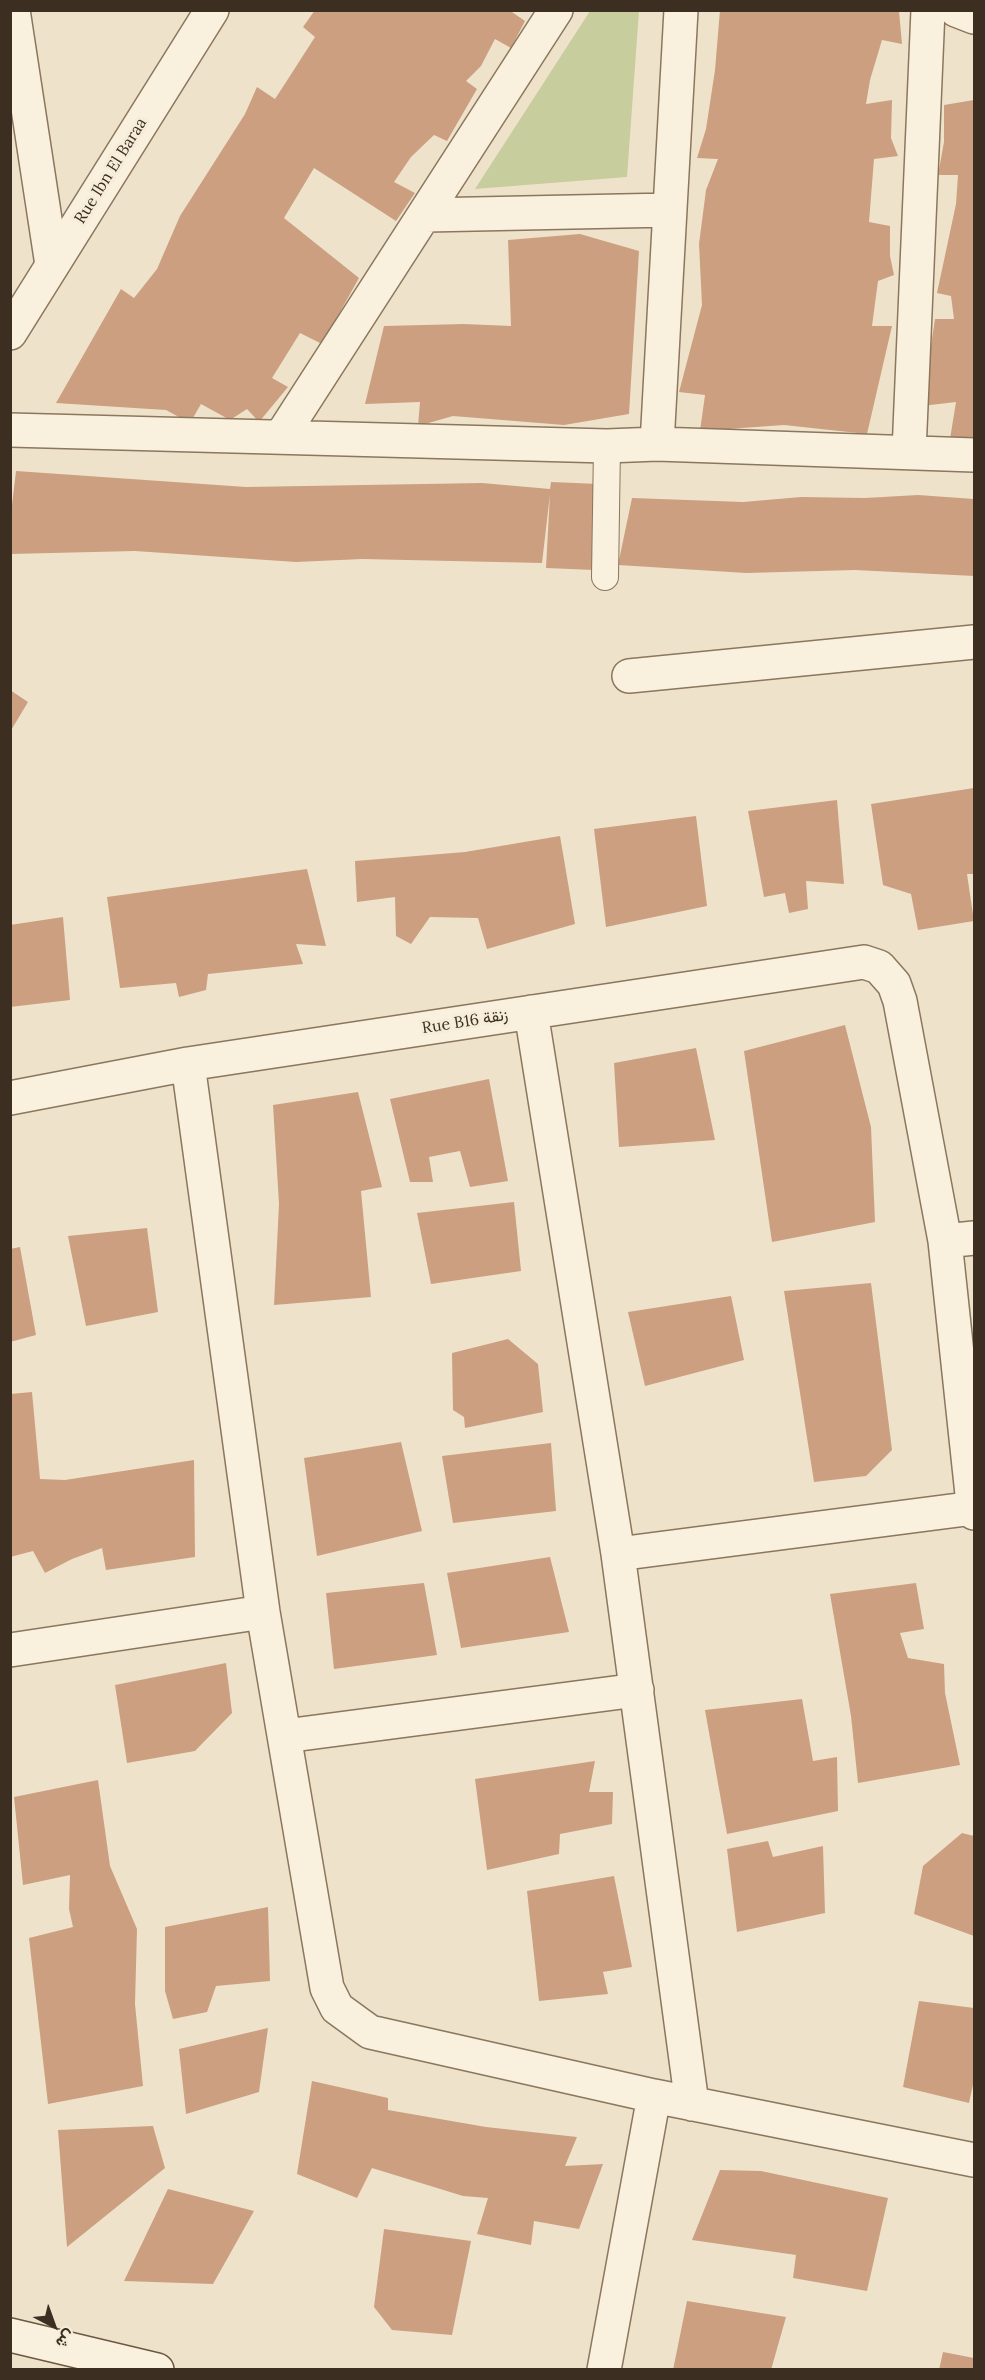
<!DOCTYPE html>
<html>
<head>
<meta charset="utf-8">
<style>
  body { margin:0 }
  #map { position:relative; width:985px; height:2380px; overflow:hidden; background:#eee3ca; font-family:Lora,Vazirmatn,serif }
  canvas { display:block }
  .frame { position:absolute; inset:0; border:12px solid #3c2e21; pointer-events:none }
  .north { position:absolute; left:24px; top:2296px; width:60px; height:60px; -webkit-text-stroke:4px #f6edd9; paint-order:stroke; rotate:139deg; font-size:16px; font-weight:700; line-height:24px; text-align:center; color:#3c2e21 }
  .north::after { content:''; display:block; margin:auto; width:21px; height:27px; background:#3c2e21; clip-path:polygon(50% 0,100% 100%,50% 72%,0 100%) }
</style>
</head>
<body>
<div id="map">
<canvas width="985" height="2380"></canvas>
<div class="frame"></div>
<div class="north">ش</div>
</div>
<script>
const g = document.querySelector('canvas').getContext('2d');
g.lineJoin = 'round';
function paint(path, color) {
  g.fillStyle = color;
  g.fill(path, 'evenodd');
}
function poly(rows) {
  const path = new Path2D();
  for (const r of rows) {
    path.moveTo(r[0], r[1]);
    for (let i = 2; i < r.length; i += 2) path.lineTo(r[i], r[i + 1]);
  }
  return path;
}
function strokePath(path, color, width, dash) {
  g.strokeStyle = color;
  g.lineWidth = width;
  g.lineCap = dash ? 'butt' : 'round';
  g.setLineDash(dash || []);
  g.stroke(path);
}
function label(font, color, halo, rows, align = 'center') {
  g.font = font + ' Lora,Vazirmatn,serif';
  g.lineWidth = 6;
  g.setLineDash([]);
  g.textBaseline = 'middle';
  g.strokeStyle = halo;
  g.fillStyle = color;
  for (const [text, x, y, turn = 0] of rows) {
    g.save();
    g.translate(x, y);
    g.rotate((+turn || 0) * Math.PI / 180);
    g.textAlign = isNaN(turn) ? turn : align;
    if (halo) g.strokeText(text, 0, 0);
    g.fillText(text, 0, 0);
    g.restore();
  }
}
paint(poly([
  [590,11,639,11,627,177,475,189]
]), '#c7cd9d');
paint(poly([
  [315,10,509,10,525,21,511,48,495,39,481,66,466,81,477,89,447,141,434,135,411,157,394,182,415,193,396,221,314,168,284,218,359,278,322,344,300,333,272,378,288,387,259,422,247,409,230,420,201,404,190,423,166,410,56,403,121,289,134,298,157,269,180,216,245,114,257,87,275,99,288,79,315,37,303,27],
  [720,10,899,11,902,44,882,40,870,80,866,104,892,100,891,138,898,156,874,159,869,222,890,226,890,256,894,275,878,281,872,326,892,326,867,434,784,425,700,431,705,395,679,392,702,305,699,244,706,190,718,159,697,158,706,129,715,70],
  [974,100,974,439,950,439,956,402,922,406,935,319,954,319,951,296,937,293,956,204,958,175,938,175,944,142,944,105],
  [580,234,639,251,629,414,564,425,453,416,418,426,420,402,365,404,384,326,464,324,511,326,508,240],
  [16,471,246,487,482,483,550,489,551,482,599,484,594,570,546,568,550,494,542,563,362,559,296,562,135,551,10,554,10,522],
  [918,495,974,499,974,576,855,570,746,573,618,565,632,498,743,502,801,497,865,498],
  [10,690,28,702,10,732],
  [974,788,974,874,967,874,974,921,918,930,911,894,883,885,871,804],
  [837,800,844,884,806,881,808,909,789,913,785,893,764,897,748,811],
  [696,816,707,906,606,927,594,829],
  [560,836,575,924,487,949,478,918,430,917,411,944,396,936,395,897,357,902,355,861,465,852],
  [307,869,326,946,296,944,303,964,208,974,206,990,179,997,176,983,120,988,107,897],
  [63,917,70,1000,10,1007,10,925],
  [845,1025,871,1127,875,1222,772,1242,744,1051],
  [696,1048,715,1140,619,1147,614,1063],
  [489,1079,508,1181,470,1187,460,1151,429,1157,433,1182,410,1182,390,1099],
  [358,1092,382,1187,361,1191,371,1297,274,1305,279,1204,273,1105],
  [514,1202,521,1271,431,1284,417,1213],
  [147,1228,158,1312,86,1326,68,1236],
  [20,1247,36,1335,10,1342,10,1249],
  [871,1283,892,1450,866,1476,814,1482,784,1291],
  [731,1296,744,1360,645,1386,628,1312],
  [508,1339,538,1364,543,1412,465,1428,464,1417,453,1410,452,1353],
  [32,1392,40,1479,65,1480,194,1460,195,1557,106,1570,102,1548,72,1559,45,1573,33,1551,10,1557,10,1394],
  [401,1442,422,1531,317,1556,304,1458],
  [551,1443,556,1511,453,1523,442,1456],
  [550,1557,569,1632,461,1648,447,1573],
  [424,1583,437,1655,334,1669,326,1593],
  [916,1583,924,1629,900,1633,908,1658,944,1664,945,1693,960,1765,858,1783,851,1716,830,1594],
  [226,1663,232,1713,195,1751,127,1763,115,1685],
  [802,1699,813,1761,837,1757,838,1811,727,1834,705,1710],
  [595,1761,589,1792,613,1792,612,1824,560,1834,559,1854,487,1870,475,1779],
  [98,1780,110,1866,137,1929,135,2004,143,2086,48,2104,29,1938,73,1927,69,1909,70,1875,23,1885,14,1797],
  [962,1833,974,1836,974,1936,914,1914,923,1866],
  [768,1841,773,1857,823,1846,825,1913,737,1932,727,1849],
  [614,1876,632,1967,603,1972,608,1994,539,2001,527,1891],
  [268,1907,270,1981,216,1986,207,2012,173,2019,165,1991,165,1927],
  [919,2001,974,2008,974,2080,969,2103,903,2087],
  [268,2028,259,2092,186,2114,179,2049],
  [312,2081,388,2098,388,2110,486,2127,577,2137,565,2166,603,2164,579,2229,534,2221,531,2245,477,2234,488,2198,463,2196,372,2168,357,2198,297,2174],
  [153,2126,165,2168,67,2247,58,2130],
  [720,2170,761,2171,888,2198,867,2291,793,2278,796,2255,692,2240],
  [168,2189,254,2211,213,2284,124,2281],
  [384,2229,471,2241,452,2335,392,2330,374,2307],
  [687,2301,786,2317,771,2370,673,2370],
  [943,2352,974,2358,974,2370,939,2370]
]), '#cc9f80');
const pedestrian = poly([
  [605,577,607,446]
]);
const minor = poly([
  [13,10,52,265],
  [956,10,974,17],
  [426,215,670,210],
  [10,430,607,446,657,444,974,455],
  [282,435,556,10],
  [657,444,681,10],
  [909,452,928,10],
  [629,676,974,642],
  [531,1012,618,1554,692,2104],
  [188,1064,263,1612,327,1988,337,2008,370,2032,654,2096,974,2160],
  [10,1098,188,1064,864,962,879,967,894,984,900,1001,945,1241,974,1513],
  [945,1241,974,1238],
  [618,1554,974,1508],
  [10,1650,263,1612],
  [285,1736,637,1690],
  [604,2370,654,2096]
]);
const tertiary = poly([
  [10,333,212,10]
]);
const secondary = poly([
  [10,2335,157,2370]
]);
strokePath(pedestrian, '#8b765e', 28);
strokePath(minor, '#8b765e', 36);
strokePath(tertiary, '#8b765e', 36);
strokePath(secondary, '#6d5741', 36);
strokePath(pedestrian, '#f9f0dd', 26);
strokePath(minor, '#f9f0dd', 33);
strokePath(tertiary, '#f9f0dd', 33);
strokePath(secondary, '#f9f0dd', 33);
label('16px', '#3c2e21', '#f6edd9', [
  ["Rue Ibn El Baraa",111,171,-58],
  ["Rue B16 زنقة",465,1022,-9]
]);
</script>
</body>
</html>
